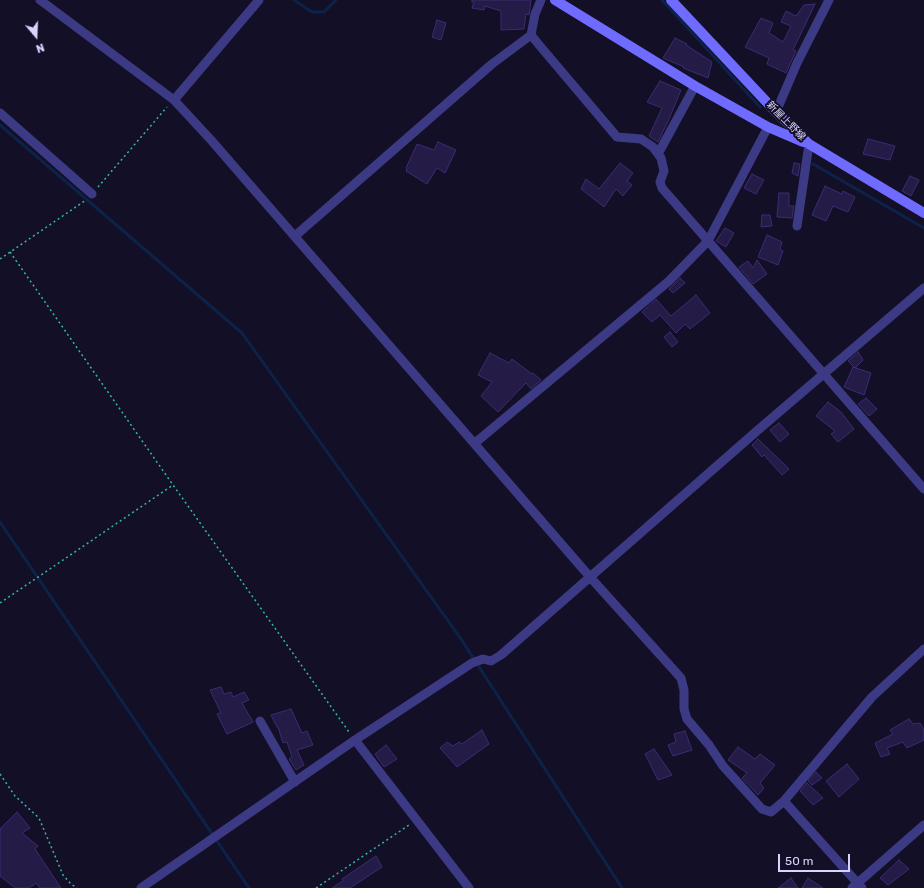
<!DOCTYPE html>
<html>
<head>
<meta charset="utf-8">
<style>
  body { margin:0 }
  #map { position:relative; width:924px; height:888px; overflow:hidden; background:#130f26; font-family:Rubik,sans-serif }
  canvas { display:block }
  .north { position:absolute; left:16px; top:16px; width:40px; height:40px; -webkit-text-stroke:3px #130f26; paint-order:stroke; rotate:161deg; font-size:11px; font-weight:700; line-height:16px; text-align:center; color:#d9d4ff }
  .north::after { content:''; display:block; margin:auto; width:14px; height:18px; background:#d9d4ff; clip-path:polygon(50% 0,100% 100%,50% 72%,0 100%) }
  .scale { position:absolute; left:778px; top:854px; width:72px; height:18px; box-sizing:border-box; border:2px solid #d9d4ff; border-top:0; padding-left:5px; font-size:12px; line-height:14px; white-space:nowrap; color:#d9d4ff; -webkit-text-stroke:3px #130f26; paint-order:stroke }
</style>
</head>
<body>
<div id="map">
<canvas width="924" height="888"></canvas>
<div class="north">N</div>
<div class="scale">50 m</div>
</div>
<script>
const g = document.querySelector('canvas').getContext('2d');
g.lineJoin = 'round';
function poly(rows) {
  const path = new Path2D();
  for (const r of rows) {
    path.moveTo(r[0], r[1]);
    for (let i = 2; i < r.length; i += 2) path.lineTo(r[i], r[i + 1]);
  }
  return path;
}
function strokePath(path, color, width, dash) {
  g.strokeStyle = color;
  g.lineWidth = width;
  g.lineCap = dash ? 'butt' : 'round';
  g.setLineDash(dash || []);
  g.stroke(path);
}
function paint(path, color) {
  g.fillStyle = color;
  g.fill(path, 'evenodd');
}
function label(font, color, halo, rows, align = 'center') {
  g.font = font + ' Rubik,"Noto Sans JP",sans-serif';
  g.lineWidth = 4;
  g.setLineDash([]);
  g.textBaseline = 'middle';
  g.strokeStyle = halo;
  g.fillStyle = color;
  for (const [text, x, y, turn = 0] of rows) {
    g.save();
    g.translate(x, y);
    g.rotate((+turn || 0) * Math.PI / 180);
    g.textAlign = isNaN(turn) ? turn : align;
    if (halo) g.strokeText(text, 0, 0);
    g.fillText(text, 0, 0);
    g.restore();
  }
}
strokePath(poly([
  [294,0,312,12,324,12,336,0],
  [662,0,760,107],
  [0,125,242,333,461,639,622,888],
  [813,164,924,228],
  [0,522,249,888]
]), '#0c2248', 3);
const building = poly([
  [472,0,531,0,529,15,526,14,524,29,501,30,501,11,485,6,484,10,472,8,474,2,472,2,472,0],
  [815,4,793,50,796,51,786,73,767,64,769,58,745,47,761,18,773,23,769,33,783,42,791,26,781,22,786,11,796,16,804,5,815,4],
  [437,20,446,23,441,40,432,37,437,20],
  [675,38,687,44,686,45,712,62,708,78,683,68,684,67,663,58,675,38],
  [660,81,681,90,669,119,658,142,649,136,662,108,647,102,660,81],
  [868,139,895,146,890,160,863,154,868,139],
  [438,142,456,150,445,173,437,168,427,184,406,171,407,169,406,168,417,144,434,150,438,142],
  [620,163,633,173,627,181,632,185,623,196,616,189,604,207,581,189,586,179,599,189,620,163],
  [794,163,800,164,798,176,792,173,794,163],
  [752,174,764,180,756,194,744,188,752,174],
  [910,176,919,180,911,196,902,191,910,176],
  [825,186,842,194,843,191,855,197,848,212,833,206,826,221,812,215,825,186],
  [779,193,789,193,789,206,794,206,792,218,777,217,779,193],
  [762,215,770,215,772,226,761,227,762,215],
  [725,228,734,233,726,247,716,241,725,228],
  [767,235,782,242,780,249,783,251,778,265,758,257,767,235],
  [757,260,767,274,753,284,739,267,748,261,753,268,757,260],
  [680,278,685,283,673,293,669,289,680,278],
  [696,295,710,313,690,329,685,324,676,333,660,315,652,322,642,312,656,299,671,316,696,295],
  [670,332,678,342,672,347,664,337,670,332],
  [858,352,863,360,855,368,848,361,858,352],
  [490,353,509,363,512,359,532,374,533,373,541,380,531,389,526,383,498,412,481,396,492,382,478,375,490,353],
  [853,367,871,373,864,395,844,387,853,367],
  [866,398,877,409,869,416,858,404,866,398],
  [828,402,841,412,854,429,838,442,831,434,835,431,816,416,828,402],
  [779,423,789,434,780,442,770,430,779,423],
  [758,439,789,469,782,475,764,455,762,457,752,445,758,439],
  [221,687,224,694,231,692,233,697,244,692,249,700,242,703,253,722,227,734,217,714,221,713,210,690,221,687],
  [291,709,302,733,307,731,313,745,297,750,304,765,296,770,289,759,292,757,287,742,283,743,278,727,277,727,271,715,291,709],
  [909,719,913,724,920,723,924,730,924,740,907,748,903,742,887,748,890,754,881,757,875,743,893,734,890,730,909,719],
  [482,730,489,744,457,767,440,748,447,742,453,746,459,742,462,744,482,730],
  [685,731,692,750,673,756,668,745,676,742,674,734,685,731],
  [386,745,397,759,384,767,375,754,386,745],
  [738,747,755,759,760,754,775,765,760,783,764,788,758,795,742,778,747,773,728,760,738,747],
  [654,749,672,775,658,780,645,754,654,749],
  [847,764,859,779,839,797,826,781,847,764],
  [816,772,822,778,812,785,808,781,816,772],
  [807,783,823,798,813,805,800,791,807,783],
  [17,812,30,828,22,833,38,846,35,849,61,888,40,888,36,883,29,888,15,888,0,876,0,829,17,812],
  [376,856,382,867,350,888,332,888,343,881,342,879,376,856],
  [899,860,909,869,888,885,880,878,899,860],
  [791,878,798,888,778,888,791,878],
  [808,878,823,888,802,888,808,878]
]);
paint(building, '#241b47');
strokePath(building, '#3b2d73', 1);
strokePath(poly([
  [98,187,167,107],
  [10,252,173,485,349,732],
  [0,259,86,200],
  [0,603,173,485],
  [0,774,15,796,39,818,63,875,71,884,77,888],
  [316,888,409,825]
]), '#2fb8b0', 1.5, [2, 3]);
strokePath(poly([
  [40,0,174,100,211,140,590,577,681,678,684,690,684,709,687,719,709,745,723,766,762,809,771,812,784,801,872,697,924,649],
  [541,0,535,14,531,35,540,46,617,137,641,139,653,147,661,158,664,171,660,182,662,188,924,489],
  [174,100,259,0],
  [776,112,797,63,829,0],
  [0,113,92,194],
  [658,154,695,86],
  [797,226,809,144],
  [295,236,492,64,531,35],
  [475,443,669,281,708,241,768,127],
  [260,721,295,782],
  [355,740,469,888],
  [784,801,862,888],
  [141,888,355,740,472,663,483,659,491,661,501,655,758,430,924,288],
  [852,888,924,825]
]), '#3d3a85', 9);
strokePath(poly([
  [555,0,695,86,768,127,803,142],
  [671,0,776,112,809,144,924,213]
]), '#6f6bff', 10);
label('10px', '#d9d4ff', '#130f26', [
  ["新屋上野線",786,121,45]
]);
</script>
</body>
</html>
